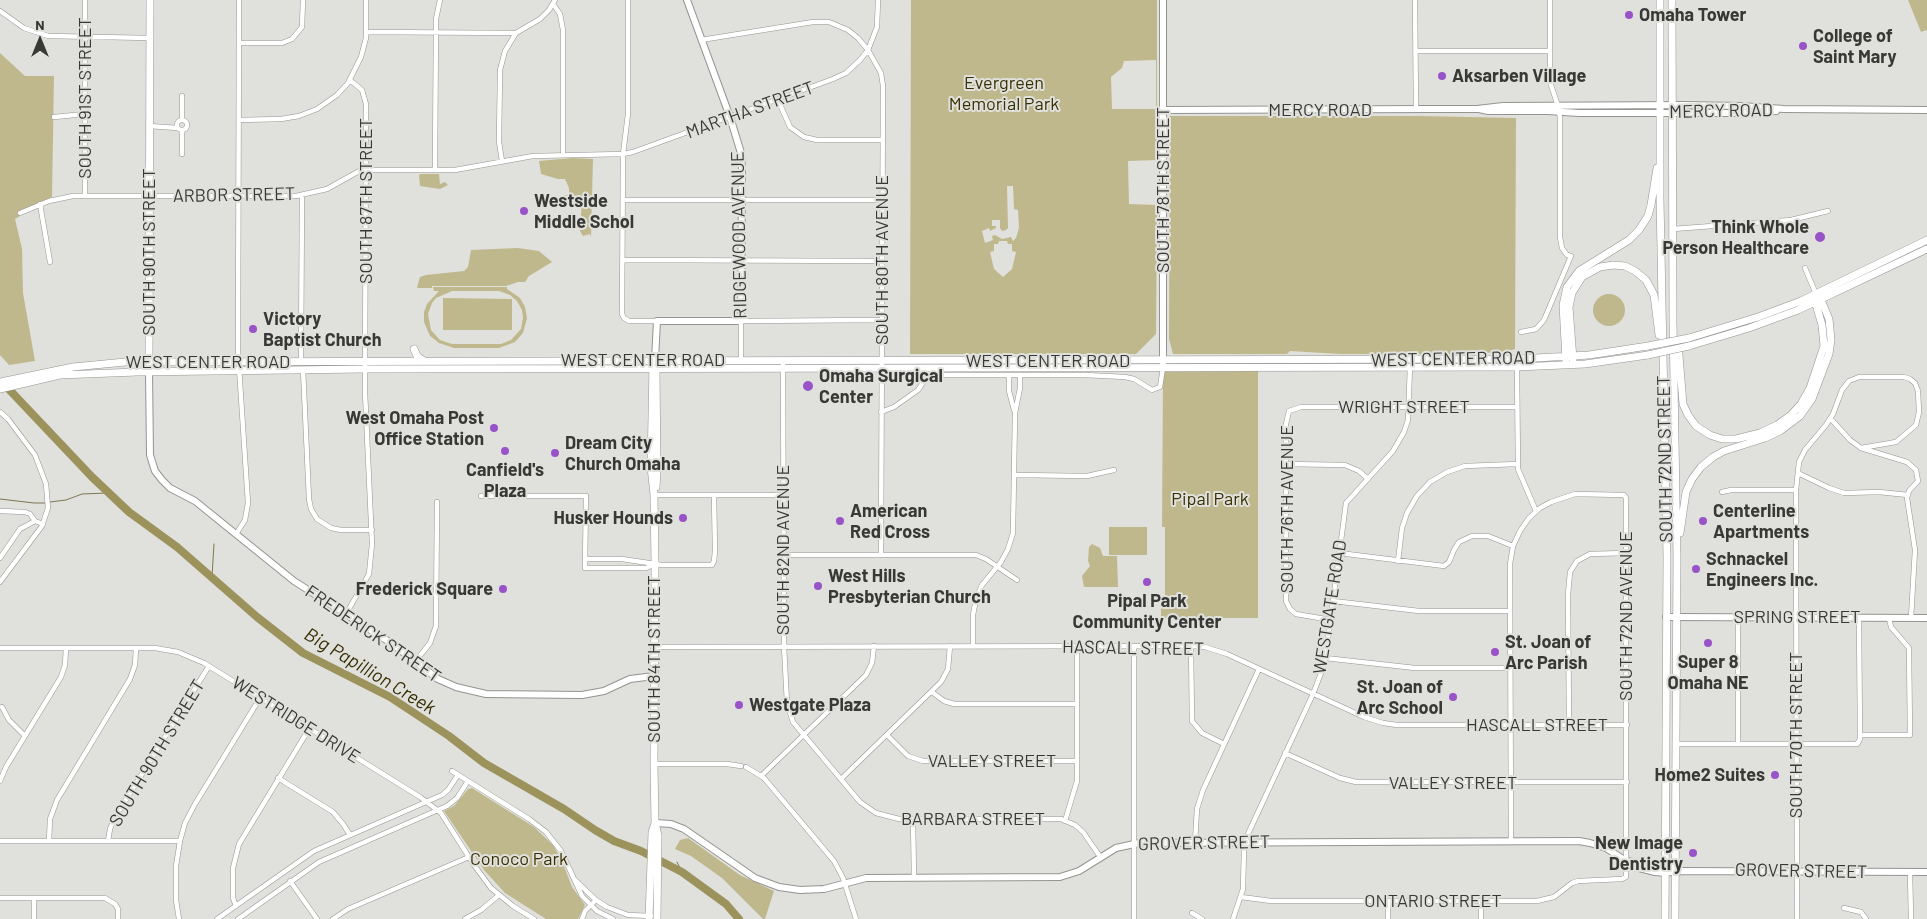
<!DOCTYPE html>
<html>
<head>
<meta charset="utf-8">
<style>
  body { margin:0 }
  #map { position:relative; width:1927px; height:919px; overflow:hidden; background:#e0e0dc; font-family:Barlow,sans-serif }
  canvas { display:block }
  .north { position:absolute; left:15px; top:15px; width:50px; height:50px; -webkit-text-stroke:4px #e0e0dc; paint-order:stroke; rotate:0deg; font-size:14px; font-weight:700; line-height:20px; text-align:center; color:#383836 }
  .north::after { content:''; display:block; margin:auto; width:18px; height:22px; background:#383836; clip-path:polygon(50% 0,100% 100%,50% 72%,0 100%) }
</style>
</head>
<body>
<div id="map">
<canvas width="1927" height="919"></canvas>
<div class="north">N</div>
</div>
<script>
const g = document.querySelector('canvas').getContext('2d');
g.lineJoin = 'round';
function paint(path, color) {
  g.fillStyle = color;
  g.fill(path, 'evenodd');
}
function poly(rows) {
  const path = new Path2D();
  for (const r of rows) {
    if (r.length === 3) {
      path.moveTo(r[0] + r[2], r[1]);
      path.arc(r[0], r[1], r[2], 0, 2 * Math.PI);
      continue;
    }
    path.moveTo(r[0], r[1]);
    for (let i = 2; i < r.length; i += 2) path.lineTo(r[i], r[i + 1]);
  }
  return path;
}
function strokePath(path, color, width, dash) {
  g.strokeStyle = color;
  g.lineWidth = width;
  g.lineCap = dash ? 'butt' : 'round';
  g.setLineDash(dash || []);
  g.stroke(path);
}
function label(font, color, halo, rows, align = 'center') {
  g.font = font + ' Barlow,sans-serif';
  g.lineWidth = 4;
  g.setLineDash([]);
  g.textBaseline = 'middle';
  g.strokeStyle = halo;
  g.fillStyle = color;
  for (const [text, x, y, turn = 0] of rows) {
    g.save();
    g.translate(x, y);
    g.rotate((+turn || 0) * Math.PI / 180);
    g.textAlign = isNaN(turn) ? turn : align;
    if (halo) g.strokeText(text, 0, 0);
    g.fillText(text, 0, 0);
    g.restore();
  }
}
paint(poly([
  [911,0,1157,0,1157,160,1128,161,1129,204,1157,205,1156,334,1136,354,910,354],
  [1156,60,1156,109,1112,109,1111,77,1122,68,1124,61],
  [1007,186,1013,186,1014,209,1018,210,1019,228,1016,238,1013,241,1011,237,1002,239,995,235,992,236,993,240,985,243,982,231,989,228,990,231,996,228,996,226,992,226,992,220,1000,220,1000,228,1002,231,1006,230,1008,228],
  [999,241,1007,241,1008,244,1012,244,1012,251,1016,252,1012,269,1003,277,994,269,990,252,994,251,994,244,998,244],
  [1908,0,1927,0,1927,30,1921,32],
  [0,53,25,76,54,76,52,197,19,212,20,216,15,219,22,249,23,293,35,361,9,365,0,355],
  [1170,116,1421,116,1516,118,1515,349,1505,352,1455,354,1340,354,1290,351,1287,354,1173,354,1169,339],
  [572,158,593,159,591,237,590,234,583,236,580,231,582,200,564,200,564,195,569,195,569,188,565,179,558,179,541,174,539,161],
  [421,174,439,174,440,184,445,182,448,185,440,189,420,186,419,175],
  [518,248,539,251,552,262,529,276,525,282,518,282,506,286,432,286,432,288,417,288,420,277,426,275,464,271,468,267,471,250],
  [433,287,507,287,507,289,520,298,525,307,527,318,523,333,515,342,499,348,454,348,439,343,430,336,424,322,424,312,427,304,439,291,434,291],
  [452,291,499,291,510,295,517,301,522,310,523,318,521,329,511,340,501,344,452,344,440,340,431,330,428,314,432,303,436,298],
  [1609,310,16],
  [443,298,512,299,512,330,443,330],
  [1258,371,1258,618,1161,618,1161,602,1165,602,1165,527,1162,527,1163,372],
  [1109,527,1147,527,1147,555,1109,555],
  [1092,544,1100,548,1103,556,1117,556,1118,587,1084,587,1082,576,1090,566,1088,561,1089,547],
  [472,788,534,827,553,845,562,861,572,887,585,905,578,919,546,919,505,893,484,870,444,811,454,806,468,789],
  [688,838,740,875,774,891,765,919,763,919,722,878,691,856,675,849,680,840]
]), '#c0b88d');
strokePath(poly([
  [0,499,34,503,46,503],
  [50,502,66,500,82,494,108,493],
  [212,577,214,544],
  [677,862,682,872]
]), '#7e7750', 1);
strokePath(poly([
  [3,383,92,477,129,512,177,547,257,617,303,653,390,697,449,736,484,763,564,809,595,830,614,841,641,851,682,872,726,904,739,919]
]), '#9c925b', 8);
const street = poly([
  [628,0,628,114,623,154,622,314,624,318,629,321,657,321],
  [1415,0,1416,109],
  [553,4,560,14,563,30,563,155],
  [0,11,24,28,48,36,150,38],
  [366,32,516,33,540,19,549,10,555,0],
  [701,40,813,22,829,22,848,30,858,38,868,50,881,73,883,86,881,555],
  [239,43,282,43,292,39,302,27,303,0],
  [1416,51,1550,51],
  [778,100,790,127,804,137,817,140,883,140],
  [54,117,85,114],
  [182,125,5],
  [182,120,182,96],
  [239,120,281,119,299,116,317,109,337,95,348,83,361,57,366,38,366,0],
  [149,126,178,128],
  [182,130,182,154],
  [502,161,499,142,500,70,505,51,516,33],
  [435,170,436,19,440,0],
  [85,196,85,0],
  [623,200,882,200],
  [40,204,50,262],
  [20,213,49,201,73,196,296,196,327,189,361,170,455,170,533,156,623,154,633,152,833,79,846,73,860,60,868,50,877,27,878,0],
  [1673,229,1791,220,1828,211],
  [623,260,882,261],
  [1805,268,1816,294],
  [1521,332,1536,329,1544,320,1571,256,1567,255,1562,248,1560,237,1560,118,1558,106,1550,82,1550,0],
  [741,360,741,321,881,320],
  [783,360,784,646,787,703,793,722,860,802,876,813,899,819,1061,819,1075,825,1083,832,1101,858],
  [301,362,302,195],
  [1517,367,1518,469,1536,511],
  [303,369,309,499,311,509,317,519,331,528,341,530,372,530],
  [1009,375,1009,391,1014,410],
  [0,412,8,419,35,455,46,484,48,508,42,526,0,582],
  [881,412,894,407,918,390,926,378,930,375,1085,375,1125,377,1134,379,1152,390,1160,387,1163,368],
  [1831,419,1850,440,1861,448,1907,462,1916,470,1918,481,1909,491,1907,498,1915,550,1911,618],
  [1286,464,1345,465,1359,471,1368,479],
  [1798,473,1829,488,1844,493,1879,492,1908,495],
  [1015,475,1087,476,1114,470],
  [1722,492,1731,490,1796,490],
  [654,495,783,495],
  [481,496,586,496,585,568,646,568,655,564],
  [0,511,25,512,30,514,35,521],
  [236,534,245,520,248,503,238,352,239,0],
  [1339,553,1444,566,1449,562,1454,550,1459,542,1472,536,1488,536,1513,546],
  [784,555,976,555,986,559,1017,580],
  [0,558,20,529,35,521,43,524],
  [585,559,622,559,662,565,712,565,714,561,715,551,714,495],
  [1398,561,1402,528,1407,513,1417,496,1430,482,1447,472,1465,466,1517,464],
  [1333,601,1419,611,1510,611],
  [346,614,369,574,372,544,365,392,366,104,362,90,350,80],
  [1331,620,1296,614,1290,609,1286,601,1286,424,1289,411,1301,407,1517,407],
  [973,646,973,615,976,599,982,585,1001,562,1008,549,1013,533,1015,413,1020,388,1020,375],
  [1134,646,1134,919],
  [1191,646,1192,721,1202,733,1224,744],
  [654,647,1191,646,1205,647,1227,654,1364,717,1383,723,1397,725,1627,725],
  [0,648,155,648,178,652,204,663,420,797,441,813,474,865,491,888,513,906,534,919],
  [1325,658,1415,668,1510,668],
  [415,662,430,643,436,626,437,502],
  [932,692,944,701,954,704,1077,704],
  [2,707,9,720,25,736],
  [1569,725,1568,595,1570,572,1577,561,1590,554,1626,553],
  [887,735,908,756,923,761,1077,761],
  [1860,735,1910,735,1909,648,1891,627,1889,618],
  [1675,744,1857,744,1860,739,1859,618],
  [1738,744,1738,617],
  [1285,753,1340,778,1356,782,1627,782],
  [654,764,727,764,741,766],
  [746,767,764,778,834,861,843,878,856,919],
  [452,771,529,819,546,832,561,851,582,896,597,911,613,919],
  [761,776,866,675,872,663,874,646],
  [278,778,333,812,343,824,350,835],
  [841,779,941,682,948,669,950,646],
  [0,781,6,767,61,677,65,665,66,648],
  [913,819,914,878],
  [1065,821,1077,781,1077,646],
  [0,841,180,841],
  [49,841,50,819,57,800,130,679,135,665,136,648],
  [108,841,110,829,114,819,209,666],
  [1195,842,1197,809,1203,790,1259,669],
  [1910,872,1911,919],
  [575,880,596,900,607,907,628,915,651,916],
  [290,881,317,919],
  [1241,897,1271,901,1537,901,1554,897,1572,883,1578,881,1622,879,1626,877,1626,498,1624,495,1575,494,1551,502,1540,508,1529,518,1520,531,1513,546,1510,564,1511,842],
  [0,898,105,898,115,904,118,909,118,919],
  [1388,901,1388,919],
  [1481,901,1481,919],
  [236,906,233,898,233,868,239,844,309,729],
  [1844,908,1861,912,1866,919],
  [1192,913,1202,919],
  [34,919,34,898],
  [179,919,176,900,176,866,180,841,185,823,195,804,260,698],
  [217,919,314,851,442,795,448,790,458,775],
  [238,919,319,862,447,806,457,798,468,781],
  [333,919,348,909,469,857],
  [465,919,481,910,499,895],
  [582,919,585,911,596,900],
  [1233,919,1243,889,1244,848,1247,836,1313,694,1323,668,1327,646,1346,503,1393,451,1404,432,1408,420,1410,366],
  [1797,919,1796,490,1799,462,1805,450,1826,425,1833,414,1842,390,1849,381,1859,377,1904,377,1910,379,1915,383,1918,391,1919,412,1916,425,1896,442,1861,448]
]);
const secondary = poly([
  [1479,109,1488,111,1548,111,1579,113,1738,113,1776,111],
  [1162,110,1430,109,1477,109,1503,106,1682,105,1741,106,1784,109,1927,110],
  [655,360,657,321,741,321,742,170,741,153,730,117,687,0],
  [1163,368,1163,0],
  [149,372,150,455,155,471,162,480,170,488,195,501,294,581,391,643,438,679,456,687,486,694,582,695,604,691,630,679,654,676],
  [1666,617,1927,618],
  [655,823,671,824,684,829,755,878,779,887,800,890,824,889,866,878,1060,877,1079,871,1116,848,1139,843,1579,841,1590,843,1606,848,1635,867,1655,872,1666,873,1675,871,1927,872],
  [1627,861,1670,869]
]);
const primary = poly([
  [1660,0,1660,200,1667,557,1665,919],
  [1672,0,1673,322,1677,557,1675,919],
  [1689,338,1758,317,1801,301,1927,240],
  [1678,343,1683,404,1688,415,1696,426,1710,435,1722,439,1736,439,1760,433,1777,425,1791,415,1801,404,1810,388,1824,346,1822,325,1815,301,1816,294],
  [1689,346,1749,328,1798,310,1927,249],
  [414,349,417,356,424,361],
  [1573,359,1569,307,1572,293,1582,277,1600,267,1613,265,1625,266,1635,271,1646,280,1654,295,1659,335],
  [1566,360,1563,305,1567,287,1579,271,1629,240,1639,230,1648,216,1651,205,1657,168],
  [653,365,651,467,654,495,655,564,654,764,655,823,658,835,657,919],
  [149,366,150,0],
  [0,382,73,367,125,362,1518,359,1589,355,1648,346],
  [0,389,60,375,137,372,365,369,1517,367,1585,364,1648,355],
  [656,487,657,472,656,366],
  [1680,533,1686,492,1692,479,1701,467,1713,457,1724,451,1765,438,1780,431,1800,416,1812,399,1829,354,1831,340,1829,319,1821,300,1816,294],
  [649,919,652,832,655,823]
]);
strokePath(street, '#949491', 5.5);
strokePath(secondary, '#949491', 8);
strokePath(primary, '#949491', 8);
strokePath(street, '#fff', 4.5);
strokePath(secondary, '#fff', 6);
strokePath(primary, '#fff', 7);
const primaryBridge = poly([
  [1648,346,1689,338],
  [1648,355,1689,346]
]);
strokePath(primaryBridge, '#949491', 8, []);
strokePath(primaryBridge, '#fff', 7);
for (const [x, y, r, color] of [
  [1629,15,5,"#9853c8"],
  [1803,46,5,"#9853c8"],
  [1442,76,5,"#9853c8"],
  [524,211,5,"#9853c8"],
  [1820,237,6,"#9853c8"],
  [253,329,5,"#9853c8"],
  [808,386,6,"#9853c8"],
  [494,428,5,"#9853c8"],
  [505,451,5,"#9853c8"],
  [555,453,5,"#9853c8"],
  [683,518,5,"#9853c8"],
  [840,521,5,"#9853c8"],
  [1703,521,5,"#9853c8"],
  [1696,569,5,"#9853c8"],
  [1147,582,5,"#9853c8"],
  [818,586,5,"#9853c8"],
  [503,589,5,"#9853c8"],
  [1708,643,5,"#9853c8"],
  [1495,652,5,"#9853c8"],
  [1453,697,5,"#9853c8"],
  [739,705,5,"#9853c8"],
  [1775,775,5,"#9853c8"],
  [1693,853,5,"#9853c8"]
]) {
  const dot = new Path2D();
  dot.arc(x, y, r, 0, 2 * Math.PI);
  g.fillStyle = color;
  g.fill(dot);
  strokePath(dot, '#e0e0dc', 2);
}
label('bold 18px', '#383836', '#e0e0dc', [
  ["Omaha Tower",1639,15],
  ["College of",1813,36],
  ["Saint Mary",1813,57],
  ["Aksarben Village",1452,76],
  ["Westside",534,201],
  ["Middle Schol",534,222],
  ["Think Whole",1809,227,"right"],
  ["Person Healthcare",1809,248,"right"],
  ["Victory",263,319],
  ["Baptist Church",263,340],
  ["Omaha Surgical",819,376],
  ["Center",819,397],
  ["West Omaha Post",484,418,"right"],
  ["Office Station",484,439,"right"],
  ["Dream City",565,443],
  ["Church Omaha",565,464],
  ["Canfield's",505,470,"center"],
  ["Plaza",505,491,"center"],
  ["American",850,511],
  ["Red Cross",850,532],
  ["Centerline",1713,511],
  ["Apartments",1713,532],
  ["Husker Hounds",673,518,"right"],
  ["Schnackel",1706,559],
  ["Engineers Inc.",1706,580],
  ["West Hills",828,576],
  ["Presbyterian Church",828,597],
  ["Frederick Square",493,589,"right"],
  ["Pipal Park",1147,601,"center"],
  ["Community Center",1147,622,"center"],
  ["St. Joan of",1505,642],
  ["Arc Parish",1505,663],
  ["Super 8",1708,662,"center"],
  ["Omaha NE",1708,683,"center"],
  ["St. Joan of",1443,687,"right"],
  ["Arc School",1443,708,"right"],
  ["Westgate Plaza",749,705],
  ["Home2 Suites",1765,775,"right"],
  ["New Image",1683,843,"right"],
  ["Dentistry",1683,864,"right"]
], 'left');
label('18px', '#383001', '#e0e0dc', [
  ["Evergreen",1004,83],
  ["Memorial Park",1004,104],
  ["Pipal Park",1210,499],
  ["Conoco Park",519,859]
]);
label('18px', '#383836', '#e0e0dc', [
  ["SOUTH 91ST STREET",85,98,-90],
  ["MARTHA STREET",750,110,-20],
  ["MERCY ROAD",1320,110],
  ["MERCY ROAD",1721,111,-1],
  ["SOUTH 78TH STREET",1163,190,-90],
  ["ARBOR STREET",234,195,-1],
  ["SOUTH 87TH STREET",366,201,-90],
  ["RIDGEWOOD AVENUE",739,235,-91],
  ["SOUTH 90TH STREET",149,252,-90],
  ["SOUTH 80TH AVENUE",882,260,-90],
  ["WEST CENTER ROAD",1453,359,-1],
  ["WEST CENTER ROAD",643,360],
  ["WEST CENTER ROAD",1048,361],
  ["WEST CENTER ROAD",208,362],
  ["WRIGHT STREET",1404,407],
  ["SOUTH 72ND STREET",1665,459,-91],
  ["SOUTH 76TH AVENUE",1287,509,-90],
  ["SOUTH 82ND AVENUE",783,550,-90],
  ["WESTGATE ROAD",1330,607,-81],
  ["SOUTH 72ND AVENUE",1626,616,-90],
  ["SPRING STREET",1797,617],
  ["FREDERICK STREET",373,634,34],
  ["HASCALL STREET",1133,648,1],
  ["SOUTH 84TH STREET",654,659,-90],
  ["WESTRIDGE DRIVE",296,720,32],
  ["HASCALL STREET",1537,725],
  ["SOUTH 70TH STREET",1796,735,-90],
  ["SOUTH 90TH STREET",157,753,-59],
  ["VALLEY STREET",992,761],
  ["VALLEY STREET",1453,783],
  ["BARBARA STREET",973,819],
  ["GROVER STREET",1204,843,-1],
  ["GROVER STREET",1801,871,1],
  ["ONTARIO STREET",1433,901]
]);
label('italic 19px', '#352d00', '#e0e0dc', [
  ["Big Papillion Creek",370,671,31]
]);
</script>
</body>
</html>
